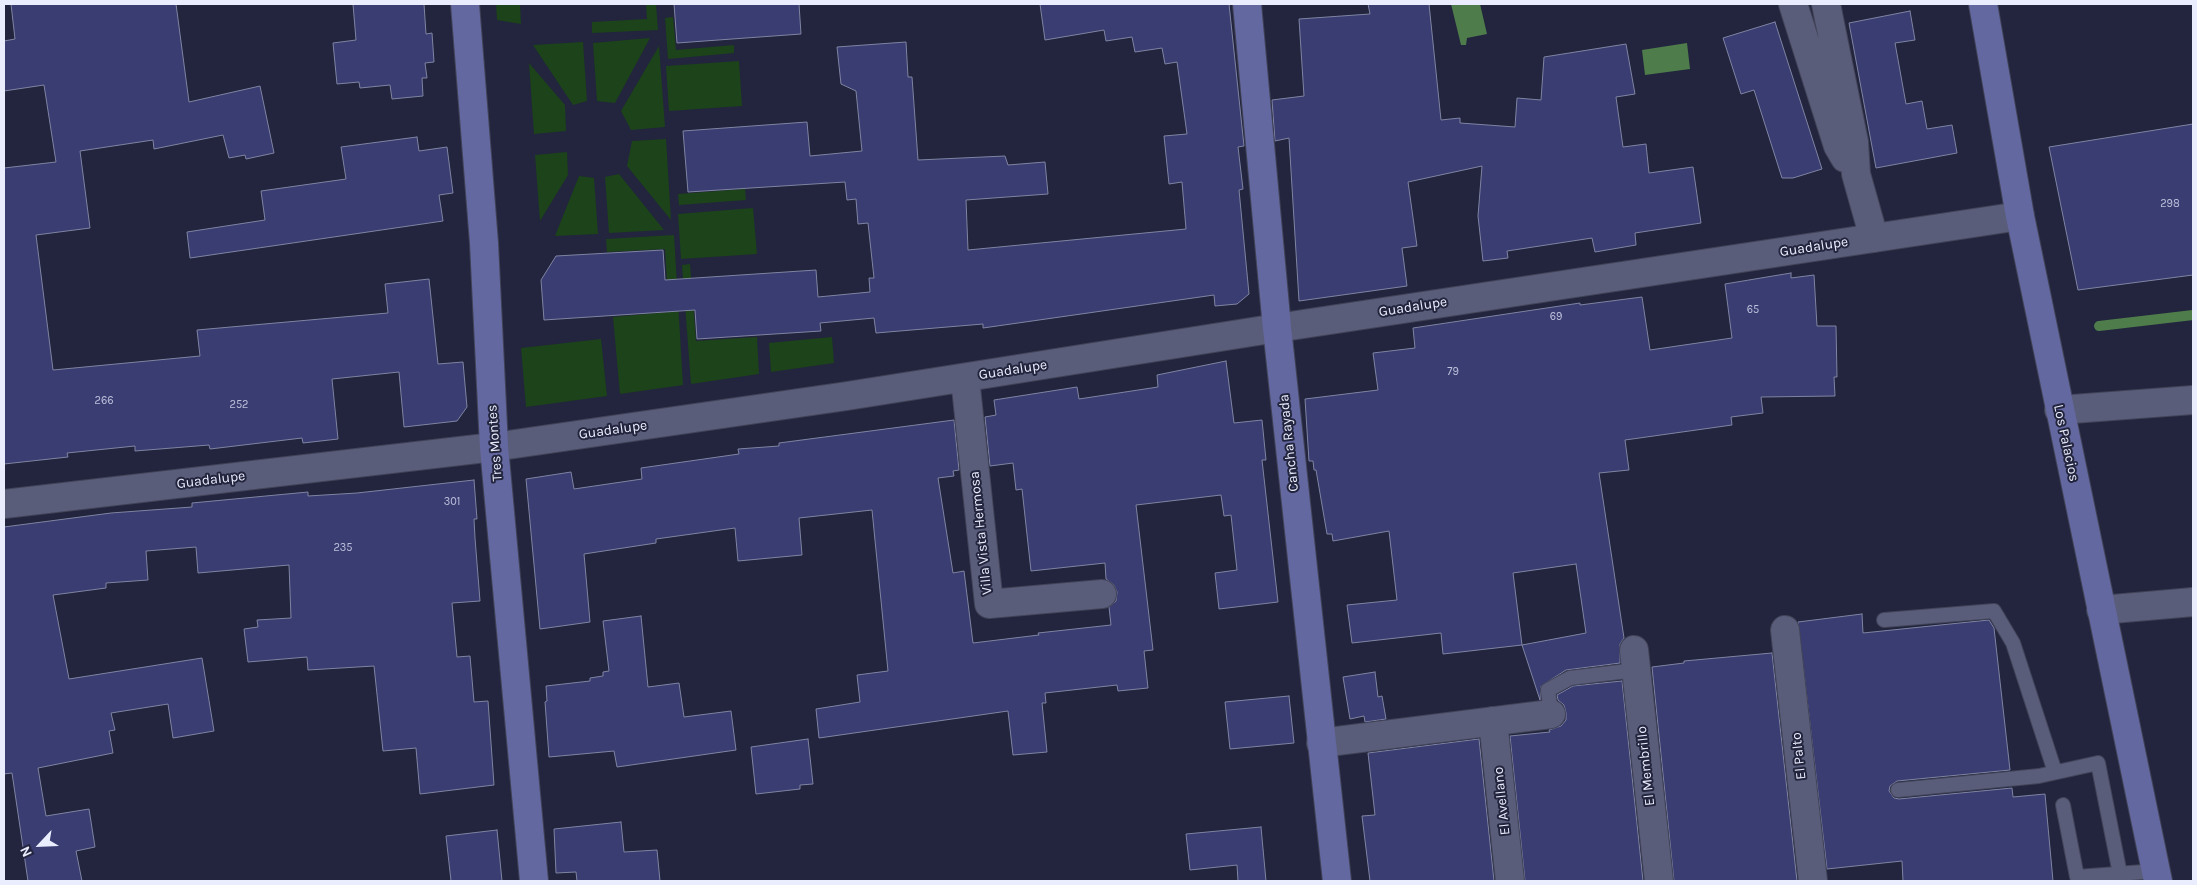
<!DOCTYPE html>
<html>
<head>
<meta charset="utf-8">
<style>
  body { margin:0 }
  #map { position:relative; width:2197px; height:885px; overflow:hidden; background:#22253d; font-family:Karla,sans-serif }
  canvas { display:block }
  .frame { position:absolute; inset:0; border:5px solid #eaedfe; pointer-events:none }
  .north { position:absolute; left:15px; top:820px; width:50px; height:50px; -webkit-text-stroke:4px #22253d; paint-order:stroke; rotate:245deg; font-size:14px; font-weight:700; line-height:20px; text-align:center; color:#eaedfe }
  .north::after { content:''; display:block; margin:auto; width:18px; height:22px; background:#eaedfe; clip-path:polygon(50% 0,100% 100%,50% 72%,0 100%) }
</style>
</head>
<body>
<div id="map">
<canvas width="2197" height="885"></canvas>
<div class="frame"></div>
<div class="north">N</div>
</div>
<script>
const g = document.querySelector('canvas').getContext('2d');
g.lineJoin = 'round';
function paint(path, color) {
  g.fillStyle = color;
  g.fill(path, 'evenodd');
}
function poly(rows) {
  const path = new Path2D();
  for (const r of rows) {
    path.moveTo(r[0], r[1]);
    for (let i = 2; i < r.length; i += 2) path.lineTo(r[i], r[i + 1]);
  }
  return path;
}
function strokePath(path, color, width, dash) {
  g.strokeStyle = color;
  g.lineWidth = width;
  g.lineCap = dash ? 'butt' : 'round';
  g.setLineDash(dash || []);
  g.stroke(path);
}
function label(font, color, halo, rows, align = 'center') {
  g.font = font + ' Karla,sans-serif';
  g.lineWidth = 4;
  g.setLineDash([]);
  g.textBaseline = 'middle';
  g.strokeStyle = halo;
  g.fillStyle = color;
  for (const [text, x, y, turn = 0] of rows) {
    g.save();
    g.translate(x, y);
    g.rotate((+turn || 0) * Math.PI / 180);
    g.textAlign = isNaN(turn) ? turn : align;
    if (halo) g.strokeText(text, 0, 0);
    g.fillText(text, 0, 0);
    g.restore();
  }
}
paint(poly([
  [496,4,520,4,521,24,497,20],
  [646,4,656,4,658,30,592,33,592,22,647,19],
  [673,17,676,50,734,45,734,53,668,59,665,18],
  [650,38,615,103,597,101,593,43],
  [583,42,587,101,573,105,533,45],
  [659,46,665,127,631,130,621,111],
  [739,61,742,106,669,111,666,66],
  [529,63,565,105,566,131,534,134],
  [666,139,671,220,627,166,632,141],
  [567,152,568,175,540,221,535,155],
  [619,174,664,230,609,233,605,177],
  [579,176,594,178,598,234,555,236],
  [745,189,746,200,679,205,678,194],
  [753,208,757,254,681,259,678,214],
  [674,235,683,385,620,394,613,317,669,312,665,249,607,252,606,239],
  [690,264,696,341,757,337,759,374,691,384,682,265],
  [832,337,834,363,771,372,769,343],
  [601,339,607,396,526,407,521,348]
]), '#1c431a');
paint(poly([
  [1451,4,1480,4,1487,34,1467,38,1466,45,1461,45],
  [1687,43,1690,69,1645,75,1642,50]
]), '#4f7c4b');
strokePath(poly([
  [2099,326,2193,315]
]), '#4f7c4b', 10);
const building = poly([
  [11,4,176,4,189,102,260,86,274,153,246,159,245,155,229,158,223,135,154,149,153,140,80,151,90,228,36,235,53,370,200,356,197,330,388,313,385,284,429,279,438,364,463,362,467,407,457,421,404,427,399,372,332,379,338,439,303,443,302,438,210,449,209,445,135,451,135,446,67,453,68,457,4,464,4,168,56,162,44,85,4,91,4,41,15,39,11,4],
  [353,4,424,4,426,34,432,33,434,62,425,63,427,78,422,78,423,96,392,99,390,85,360,88,359,82,337,84,333,43,356,40,353,4],
  [674,4,799,4,801,34,677,43,674,4],
  [1040,4,1229,4,1244,146,1238,147,1243,189,1239,190,1249,294,1237,304,1215,306,1214,295,983,328,983,324,876,333,874,318,820,323,821,331,697,339,695,310,544,320,541,280,556,256,663,250,665,280,816,270,818,297,870,292,869,278,874,278,868,223,858,224,856,199,847,200,845,182,688,192,683,131,807,122,810,156,862,151,856,91,841,84,837,47,906,42,908,77,912,77,918,160,1005,156,1008,165,1045,162,1048,194,966,200,968,250,1186,229,1182,182,1169,184,1164,136,1187,134,1177,62,1165,64,1162,48,1135,52,1132,37,1106,41,1104,30,1045,40,1040,4],
  [1368,4,1429,4,1441,120,1460,118,1460,123,1515,127,1517,98,1541,100,1544,57,1626,44,1635,94,1616,97,1623,147,1646,144,1649,173,1693,167,1701,223,1635,233,1636,245,1595,252,1592,238,1507,251,1508,258,1483,261,1478,216,1482,166,1408,182,1417,246,1402,248,1407,286,1299,301,1289,138,1275,141,1272,100,1304,96,1299,19,1370,14,1368,4],
  [1910,11,1915,40,1895,43,1906,104,1922,101,1927,129,1952,125,1957,153,1876,168,1849,23,1910,11],
  [1775,22,1822,169,1793,178,1782,178,1754,90,1741,94,1723,38,1775,22],
  [2193,124,2193,275,2078,290,2049,147,2193,124],
  [417,137,419,151,447,147,453,193,439,195,443,221,190,258,187,232,265,220,261,191,346,179,341,147,417,137],
  [1791,273,1791,278,1814,275,1817,326,1836,326,1837,377,1834,377,1835,396,1761,397,1763,413,1731,417,1732,425,1625,440,1629,470,1599,473,1624,638,1620,644,1620,663,1566,670,1541,686,1540,700,1522,645,1443,654,1441,633,1352,643,1347,605,1397,600,1389,531,1333,541,1332,534,1327,534,1316,470,1314,470,1313,461,1309,461,1305,399,1378,390,1373,353,1415,348,1413,328,1580,303,1580,305,1642,297,1650,350,1732,338,1725,284,1791,273],
  [1576,564,1586,633,1522,645,1513,573,1576,564],
  [1226,361,1234,423,1262,420,1266,460,1262,460,1278,602,1219,609,1215,573,1237,570,1231,515,1224,516,1221,495,1136,505,1153,650,1144,651,1148,688,1118,691,1117,685,1045,693,1046,703,1042,703,1047,752,1013,755,1008,711,819,738,816,709,860,702,857,675,888,671,872,510,799,518,802,555,738,561,735,528,656,539,656,543,584,554,590,622,540,629,526,479,571,472,574,489,642,479,641,468,739,454,738,449,779,446,779,443,954,420,959,470,953,471,954,476,938,478,953,573,964,571,973,643,1039,635,1038,633,1111,625,1109,607,1116,601,1117,592,1114,585,1106,579,1105,563,1031,571,1022,489,1016,490,1013,463,990,466,985,417,996,415,994,400,1077,387,1079,399,1158,387,1157,375,1226,361],
  [474,480,477,519,474,519,475,538,480,601,452,603,457,657,470,656,474,702,488,701,494,785,420,794,416,748,383,751,374,666,308,670,307,657,248,662,244,629,258,627,257,620,291,618,289,565,198,573,196,547,146,551,148,580,106,583,106,588,53,595,69,679,202,658,214,731,173,738,168,704,111,713,115,730,109,731,113,753,38,768,46,816,89,809,95,847,76,851,82,881,28,881,12,773,4,774,4,527,111,513,192,507,192,503,308,492,308,496,357,493,474,480],
  [1862,614,1863,633,1989,620,1994,628,2010,770,1897,781,1890,786,1889,791,1894,798,1899,799,2012,788,2013,797,2045,794,2053,881,1903,881,1902,861,1827,869,1798,622,1862,614],
  [641,616,648,687,679,683,684,717,731,711,736,750,617,767,614,751,549,757,545,702,547,701,546,686,590,681,590,678,603,676,603,672,609,671,603,621,641,616],
  [1772,653,1797,881,1674,881,1652,667,1684,663,1684,661,1772,653],
  [1375,672,1378,697,1382,696,1386,719,1365,722,1364,716,1350,719,1343,677,1375,672],
  [1622,681,1643,881,1525,881,1510,736,1550,732,1549,730,1561,726,1566,720,1566,713,1564,705,1558,700,1557,695,1573,686,1622,681],
  [1289,696,1294,743,1230,749,1225,702,1289,696],
  [808,739,813,784,800,785,800,789,756,794,751,747,808,739],
  [1479,739,1494,881,1370,881,1362,816,1375,815,1368,753,1479,739],
  [621,822,624,852,657,850,660,881,577,881,576,872,556,873,554,829,621,822],
  [1261,827,1266,881,1238,881,1237,865,1190,870,1186,834,1261,827],
  [497,830,502,881,451,881,446,836,497,830]
]);
paint(building, '#393d72');
strokePath(building, '#8084a2', 1);
const lane = poly([
  [1884,620,1994,611,2013,643,2055,772],
  [1551,714,1548,690,1570,678,1636,670],
  [1898,790,2039,776,2098,763,2120,874],
  [2063,805,2077,877,2156,871]
]);
const street = poly([
  [1793,4,1838,146,1845,158],
  [1826,4,1854,142,1856,174,1874,238],
  [965,378,989,604,1102,594],
  [2059,410,2193,400],
  [4,504,494,447,847,396,1277,328,2020,216],
  [2101,610,2193,602],
  [1785,630,1813,881],
  [1634,650,1659,881],
  [1493,721,1510,881],
  [1321,743,1551,714]
]);
const secondary = poly([
  [465,4,484,243,494,447,534,881],
  [1247,4,1277,328,1337,881],
  [1983,4,2020,216,2158,881]
]);
strokePath(lane, '#414358', 16);
strokePath(street, '#414358', 30);
strokePath(secondary, '#414358', 30);
strokePath(lane, '#5a5d7a', 14);
strokePath(street, '#5a5d7a', 28);
strokePath(secondary, '#6468a0', 28);
label('11px', '#bec1db', null, [
  ["298",2170,204],
  ["65",1753,310],
  ["69",1556,317],
  ["79",1453,372],
  ["266",104,401],
  ["252",239,405],
  ["301",452,502],
  ["235",343,548]
]);
label('14px', '#eaedfe', '#22253d', [
  ["Guadalupe",1814,247,-9],
  ["Guadalupe",1413,307,-9],
  ["Guadalupe",1013,370,-9],
  ["Guadalupe",613,430,-8],
  ["Tres Montes",495,443,-94],
  ["Cancha Rayada",1289,443,-96],
  ["Los Palacios",2066,443,78],
  ["Guadalupe",211,480,-7],
  ["Villa Vista Hermosa",981,533,-96],
  ["El Palto",1799,756,-96],
  ["El Membrillo",1646,766,-96],
  ["El Avellano",1502,801,-96]
]);
</script>
</body>
</html>
